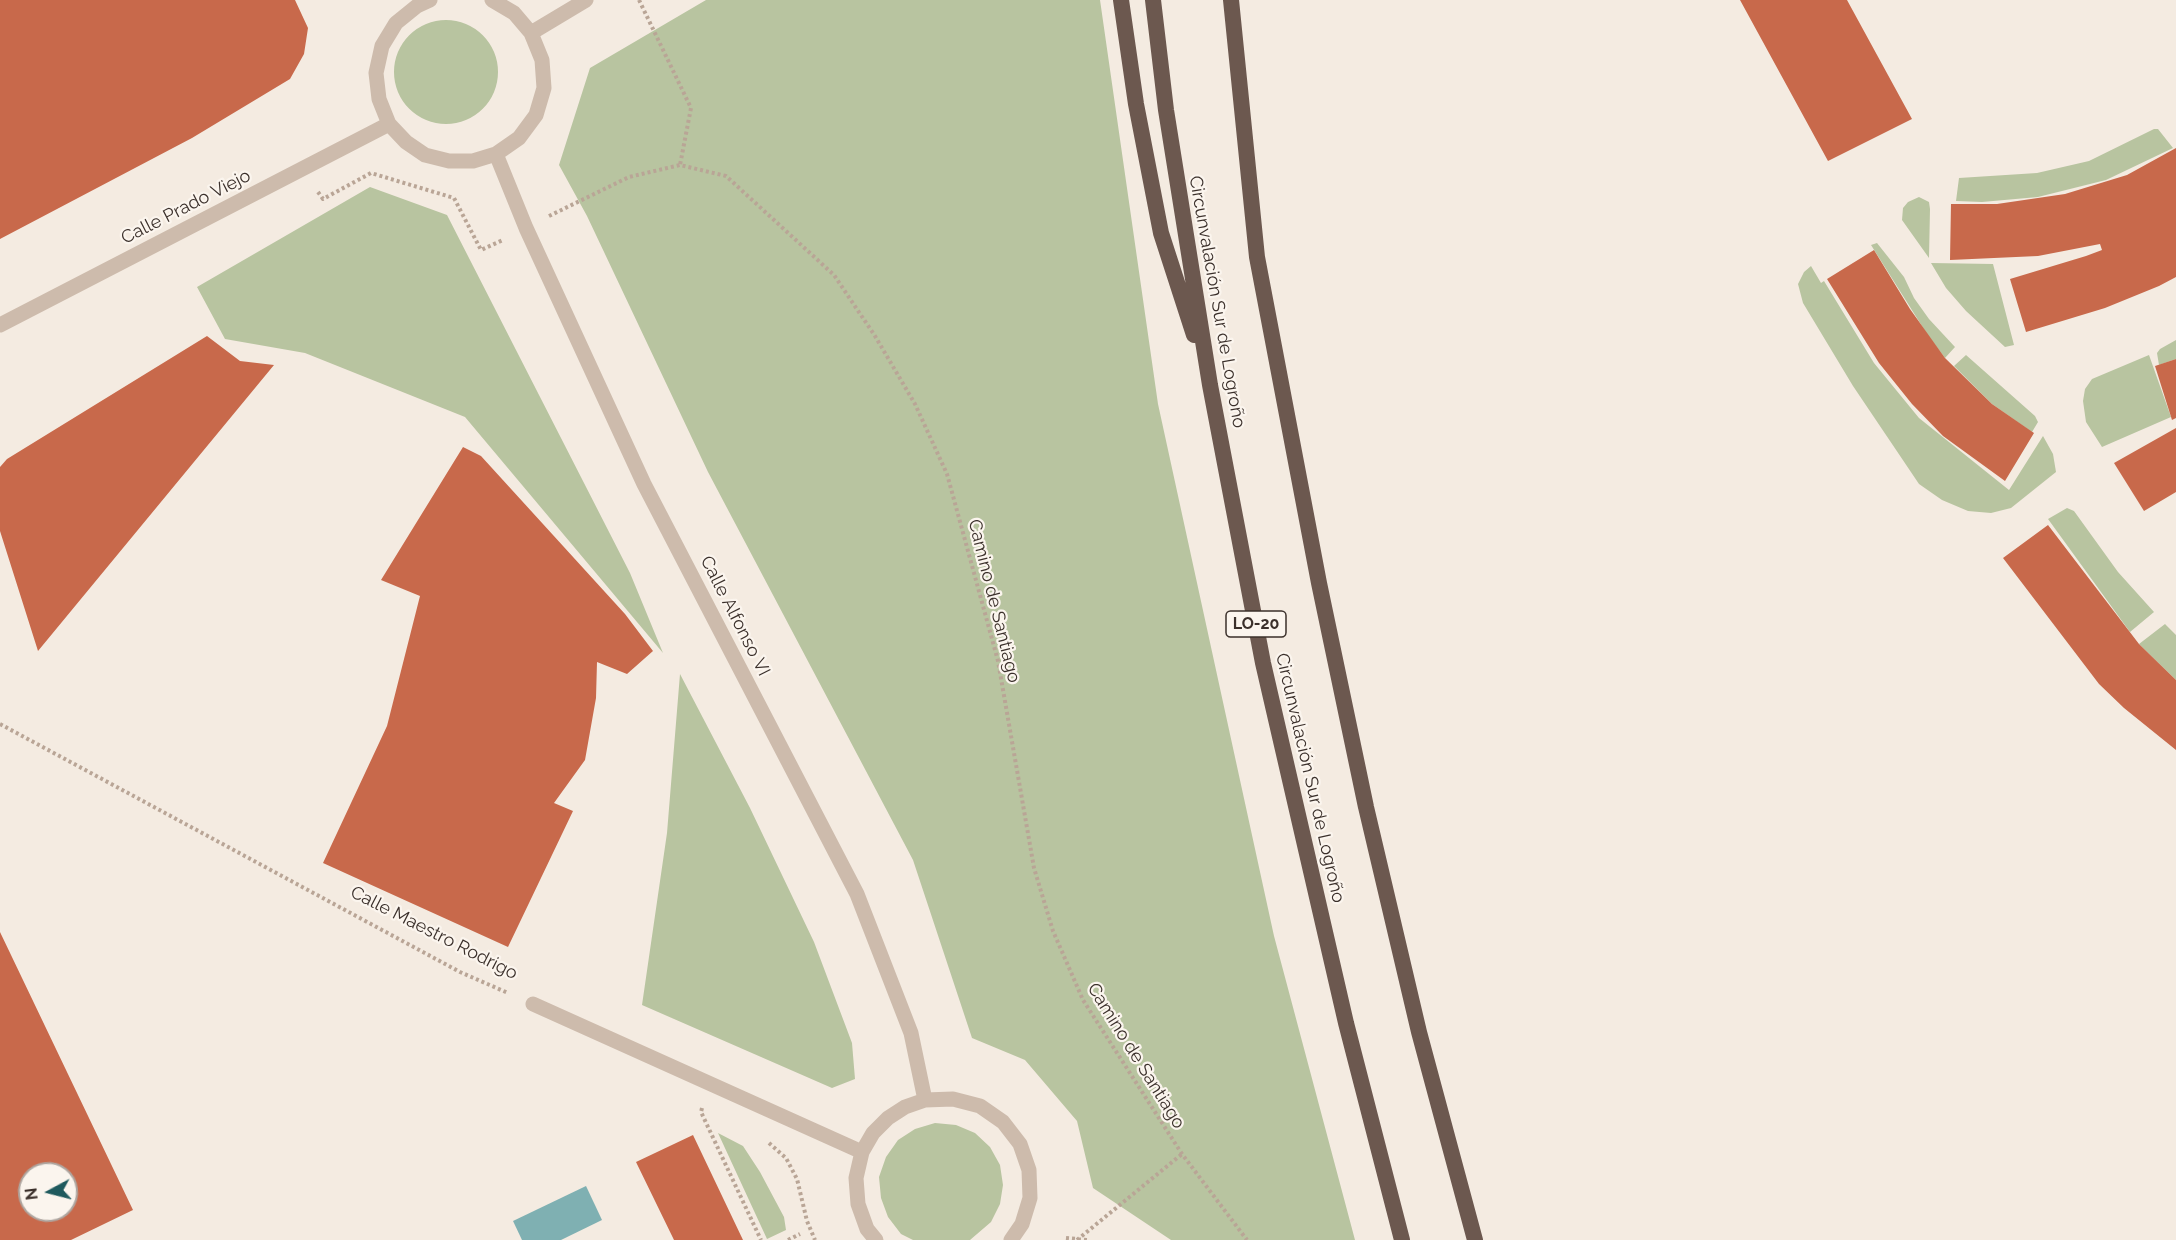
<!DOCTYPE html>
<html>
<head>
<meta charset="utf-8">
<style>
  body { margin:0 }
  #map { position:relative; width:2176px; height:1240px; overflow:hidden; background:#f4ebe1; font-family:Raleway,sans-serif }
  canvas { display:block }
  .north { position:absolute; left:18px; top:1162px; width:60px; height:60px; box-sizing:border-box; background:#fbf5ee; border:2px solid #aea6a0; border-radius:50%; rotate:263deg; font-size:16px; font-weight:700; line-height:24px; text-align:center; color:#3b302b }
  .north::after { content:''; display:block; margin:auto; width:21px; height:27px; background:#1f5a5e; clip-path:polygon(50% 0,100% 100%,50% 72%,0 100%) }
</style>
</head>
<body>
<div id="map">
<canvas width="2176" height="1240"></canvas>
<div class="north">N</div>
</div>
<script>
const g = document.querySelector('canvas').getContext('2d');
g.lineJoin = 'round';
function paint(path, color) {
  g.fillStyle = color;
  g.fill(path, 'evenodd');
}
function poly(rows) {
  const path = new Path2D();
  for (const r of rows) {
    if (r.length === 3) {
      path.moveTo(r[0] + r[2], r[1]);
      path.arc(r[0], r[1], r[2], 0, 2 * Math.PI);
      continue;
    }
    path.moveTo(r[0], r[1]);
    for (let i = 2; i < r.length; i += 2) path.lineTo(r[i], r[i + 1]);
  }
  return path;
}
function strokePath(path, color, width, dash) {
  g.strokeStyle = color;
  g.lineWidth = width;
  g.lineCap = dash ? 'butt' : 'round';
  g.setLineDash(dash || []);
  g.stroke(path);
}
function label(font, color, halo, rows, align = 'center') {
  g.font = font + ' Raleway,sans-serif';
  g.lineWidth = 4.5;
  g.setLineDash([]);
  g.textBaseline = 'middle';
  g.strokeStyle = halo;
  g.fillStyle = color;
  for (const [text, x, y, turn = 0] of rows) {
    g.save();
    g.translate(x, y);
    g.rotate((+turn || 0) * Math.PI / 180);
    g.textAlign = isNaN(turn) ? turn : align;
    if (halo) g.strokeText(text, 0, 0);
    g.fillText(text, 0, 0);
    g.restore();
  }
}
paint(poly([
  [706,0,1100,0,1158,404,1274,936,1355,1240,1171,1240,1093,1188,1077,1121,1025,1060,972,1038,913,860,708,472,587,216,559,165,590,68],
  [446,72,52],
  [2154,129,2158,129,2173,148,2106,180,2038,197,1982,202,1956,201,1959,178,2037,173,2089,161],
  [370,187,447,215,630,573,663,653,465,417,305,353,225,339,197,287],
  [1919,197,1929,202,1930,209,1929,258,1902,220,1903,208,1908,202],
  [1877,243,1904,277,1914,298,1929,319,1955,347,1945,358,1927,334,1871,245],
  [1931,263,1993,264,2014,345,2005,347,1966,311,1946,288],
  [1811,266,1821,283,1824,281,1874,363,1919,418,2009,490,2043,436,2053,454,2056,472,2011,508,1991,513,1968,511,1942,500,1919,484,1853,386,1803,303,1798,284,1804,272],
  [2176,340,2176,359,2159,365,2157,353,2160,349],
  [1966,355,2035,416,2038,422,2032,432,1992,404,1954,366],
  [2149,355,2171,417,2102,447,2086,422,2083,401,2085,389,2092,379],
  [2067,508,2074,511,2118,572,2154,612,2130,632,2048,519],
  [2165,624,2176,635,2176,680,2139,644],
  [680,674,750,808,814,942,852,1043,855,1079,832,1088,642,1005,667,833],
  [935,1123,956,1125,975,1133,990,1147,1000,1165,1003,1185,1000,1204,991,1222,970,1240,913,1240,901,1234,888,1217,881,1198,879,1177,886,1157,898,1140,915,1129],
  [718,1133,743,1146,760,1172,784,1217,786,1230,767,1239]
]), '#b8c4a0');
paint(poly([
  [586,1186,602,1220,561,1240,522,1240,513,1221]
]), '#7fb0b2');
paint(poly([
  [0,0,295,0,308,28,304,54,290,79,192,138,0,239],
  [1740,0,1847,0,1912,119,1828,161],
  [2176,148,2176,277,2159,286,2105,308,2026,332,2010,279,2086,256,2102,250,2100,244,2038,256,1950,260,1951,204,1997,204,2065,194,2127,175],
  [1874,250,1910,309,1945,358,1992,404,2034,433,2005,481,1943,436,1912,404,1879,363,1827,279],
  [207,336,240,361,274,365,38,651,0,531,0,467,7,459],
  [2176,359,2176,418,2172,420,2155,366],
  [2176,428,2176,492,2144,511,2114,463],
  [463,447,481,456,625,614,653,651,627,674,597,662,596,698,585,760,554,803,573,811,508,947,323,863,387,726,420,596,381,580],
  [2048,525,2139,644,2176,680,2176,750,2124,708,2099,684,2003,558],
  [0,932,133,1210,71,1240,0,1240],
  [30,1174,66,1174,66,1210,30,1210],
  [693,1135,743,1240,674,1240,636,1162]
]), '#c8694b');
strokePath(poly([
  [639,0,691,108,680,165],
  [318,192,323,199,371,173,454,198,481,250,503,240],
  [549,216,629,177,680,165,726,176,834,275,875,336,915,404,947,474,998,661,1034,868,1053,931,1083,1000,1182,1154,1247,1240],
  [0,724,460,972,508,993],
  [702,1108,701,1112,761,1240],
  [769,1143,786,1158,797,1179,807,1221,815,1240],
  [1066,1238,1087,1240],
  [788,1240,800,1234],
  [1077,1240,1182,1154]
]), '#b9a596', 4, [3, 3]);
strokePath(poly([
  [430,0,417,6,396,23,382,46,376,73,379,99,389,124,406,142,425,155,449,161,473,161,496,154,519,138,536,115,544,88,542,60,531,33,514,13,492,0],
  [531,33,586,0],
  [496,154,526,228,644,484,857,894,911,1033,925,1100],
  [0,325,389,124],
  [533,1004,862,1152],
  [876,1240,867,1229,858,1204,856,1178,862,1152,873,1133,888,1118,905,1107,925,1100,953,1099,980,1106,1003,1122,1020,1144,1029,1170,1030,1198,1022,1224,1011,1240]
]), '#cdbbac', 15);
strokePath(poly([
  [1121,0,1136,104,1161,233,1194,335],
  [1153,0,1166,110,1210,385,1263,663,1346,1023,1402,1240],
  [1231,0,1257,257,1319,583,1366,807,1419,1032,1475,1240]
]), '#6c584f', 16);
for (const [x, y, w] of [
  [1256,624,60]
]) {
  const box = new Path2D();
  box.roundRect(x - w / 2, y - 13, w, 26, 4.5);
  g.fillStyle = '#fbf5ee';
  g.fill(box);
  strokePath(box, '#3b302b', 1.5);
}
label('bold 16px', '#3b302b', null, [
  ["LO-20",1256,624]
]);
label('18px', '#3b302b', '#fbf5ee', [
  ["Calle Prado Viejo",186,207,-27],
  ["Circunvalación Sur de Logroño",1217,302,80],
  ["Camino de Santiago",994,601,76],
  ["Calle Alfonso VI",735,616,63],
  ["Circunvalación Sur de Logroño",1310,778,77],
  ["Calle Maestro Rodrigo",434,933,27],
  ["Camino de Santiago",1136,1056,58]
]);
</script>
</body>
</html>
